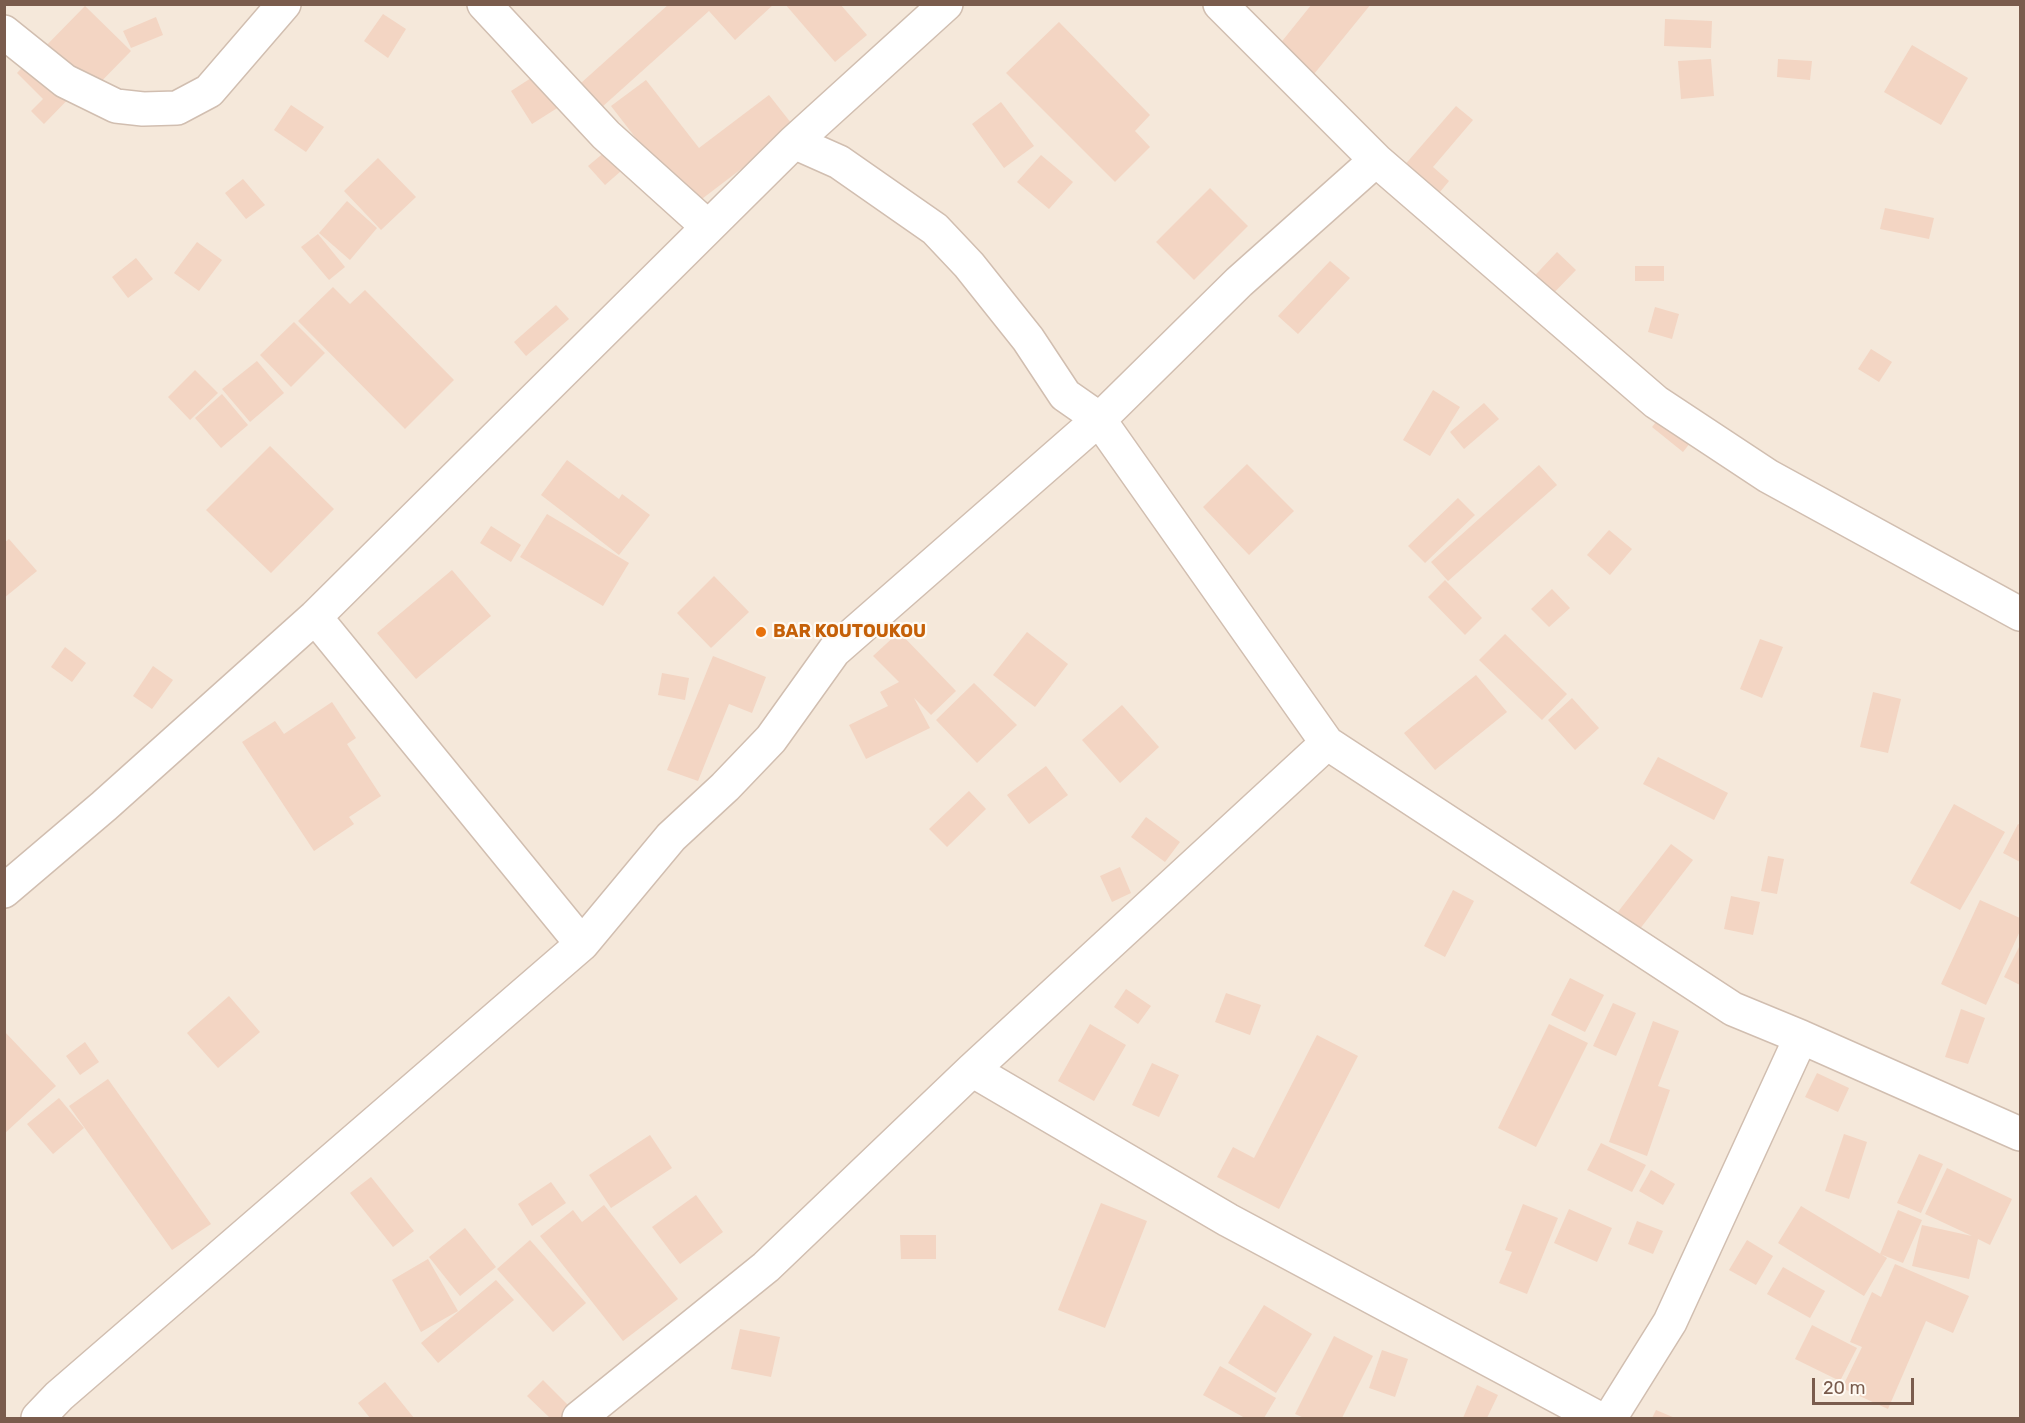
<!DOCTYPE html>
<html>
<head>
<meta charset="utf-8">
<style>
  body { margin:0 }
  #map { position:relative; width:2025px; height:1423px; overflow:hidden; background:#fdf6ec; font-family:Rubik,sans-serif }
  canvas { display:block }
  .frame { position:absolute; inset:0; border:6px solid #7a5c4d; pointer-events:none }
  .scale { position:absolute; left:1812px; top:1378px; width:102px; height:27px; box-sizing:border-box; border:3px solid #7a5c4d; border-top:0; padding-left:8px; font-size:18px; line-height:21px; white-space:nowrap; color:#7a5c4d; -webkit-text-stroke:4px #fffaf3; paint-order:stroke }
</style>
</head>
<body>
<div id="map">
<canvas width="2025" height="1423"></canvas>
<div class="frame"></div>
<div class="scale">20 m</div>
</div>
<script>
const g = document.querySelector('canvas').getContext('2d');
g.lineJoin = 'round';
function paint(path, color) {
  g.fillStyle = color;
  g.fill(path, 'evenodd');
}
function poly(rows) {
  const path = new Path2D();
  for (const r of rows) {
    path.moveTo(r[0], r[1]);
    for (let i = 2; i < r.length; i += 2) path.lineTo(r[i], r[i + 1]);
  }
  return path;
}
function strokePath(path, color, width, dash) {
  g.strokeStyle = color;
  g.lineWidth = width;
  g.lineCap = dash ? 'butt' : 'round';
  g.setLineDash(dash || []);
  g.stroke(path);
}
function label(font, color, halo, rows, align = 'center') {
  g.font = font + ' Rubik,sans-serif';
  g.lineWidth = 4.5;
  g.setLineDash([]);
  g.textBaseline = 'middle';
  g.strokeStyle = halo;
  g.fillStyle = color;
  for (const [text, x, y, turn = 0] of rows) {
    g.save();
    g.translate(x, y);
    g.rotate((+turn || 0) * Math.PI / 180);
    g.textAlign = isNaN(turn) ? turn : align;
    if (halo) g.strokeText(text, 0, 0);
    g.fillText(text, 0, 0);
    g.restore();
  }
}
paint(poly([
  [5,5,2020,5,2020,1418,5,1418]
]), '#f5e8da');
paint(poly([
  [669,4,774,4,735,40,709,11,602,107,581,83],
  [785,4,840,4,867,35,835,62],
  [1312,4,1371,4,1314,74,1279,45],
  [85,6,131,51,87,96,41,51],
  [383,14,406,29,388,58,364,41],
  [156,17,163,35,131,48,123,31],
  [1665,19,1712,21,1711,48,1664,46],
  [1059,22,1150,115,1135,131,1150,147,1115,182,1006,73],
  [1912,45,1968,78,1941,125,1884,92],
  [37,52,77,90,44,124,31,111,43,99,17,73],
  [1711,59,1714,96,1681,99,1678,61],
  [1778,59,1812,61,1810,80,1777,77],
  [559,60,581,93,532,124,511,91],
  [646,80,699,148,769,95,795,128,690,208,611,106],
  [1001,102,1034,146,1004,168,972,124],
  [291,105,324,127,306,152,274,130],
  [1456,106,1473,120,1433,167,1449,181,1430,204,1396,175],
  [612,146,629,164,605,185,588,166],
  [1041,155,1073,182,1049,209,1017,182],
  [378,158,416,197,381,230,344,191],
  [243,179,265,205,246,219,225,193],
  [1210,188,1248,226,1194,280,1156,242],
  [347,201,377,228,350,260,319,233],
  [1885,208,1934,218,1929,239,1880,229],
  [318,234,345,267,329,280,301,247],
  [197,242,222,260,199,291,174,273],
  [1557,252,1576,270,1543,304,1524,287],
  [136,258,153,279,128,298,112,277],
  [1330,261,1350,278,1298,334,1278,316],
  [1635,266,1664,266,1664,281,1635,281],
  [333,287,350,304,365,290,454,380,405,429,298,321],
  [556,305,569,319,526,356,514,342],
  [1655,307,1679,314,1672,339,1648,332],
  [294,322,325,353,291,387,260,355],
  [1871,349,1892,362,1879,382,1858,369],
  [257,361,284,393,250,422,222,389],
  [195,370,218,393,190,420,168,397],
  [1433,390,1460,407,1430,456,1403,440],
  [222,394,248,425,221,448,195,418],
  [1484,403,1499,419,1464,449,1450,432],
  [1663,413,1694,438,1683,452,1652,427],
  [270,446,334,509,271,573,206,510],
  [567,460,619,499,622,494,650,515,619,555,541,495],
  [1247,464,1294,511,1249,555,1203,507],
  [1539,465,1557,485,1448,581,1431,562],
  [1458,498,1475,515,1425,563,1408,546],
  [547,514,629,563,603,606,520,557],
  [491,526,521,545,511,562,480,543],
  [1609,530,1632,549,1610,575,1587,555],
  [9,539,37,571,4,598,4,543],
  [452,570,491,616,416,679,377,633],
  [714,576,749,612,711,648,677,613],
  [1445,580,1482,618,1465,635,1428,597],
  [1552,589,1570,608,1549,627,1531,609],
  [899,632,956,691,931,715,914,698,930,728,866,759,849,725,888,706,880,692,899,682,873,656],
  [1027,632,1068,664,1035,707,993,675],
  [1505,634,1567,694,1542,720,1479,660],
  [1760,639,1783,647,1762,698,1740,689],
  [65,647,86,663,72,682,51,667],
  [713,656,766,677,752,713,729,704,698,781,667,770],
  [153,666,173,680,152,709,133,696],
  [662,673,689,678,685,700,658,695],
  [1476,675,1507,712,1435,770,1404,733],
  [974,683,1017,725,977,763,936,720],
  [1873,692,1901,699,1888,753,1860,747],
  [1572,698,1599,728,1575,750,1548,720],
  [332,702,356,738,347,744,381,796,349,817,354,824,314,851,242,742,275,721,284,734],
  [1122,705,1159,747,1120,783,1082,740],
  [1658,757,1728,793,1714,820,1643,784],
  [1046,766,1068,795,1029,824,1007,795],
  [969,791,986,809,947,847,929,829],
  [1954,804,2005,832,1960,910,1910,883],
  [1146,817,1180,842,1165,862,1131,837],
  [2018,824,2020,825,2020,862,2003,853],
  [1671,844,1693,860,1636,934,1614,917],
  [1768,856,1784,859,1777,894,1761,891],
  [1120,867,1131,893,1112,902,1100,876],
  [1453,890,1474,901,1445,957,1424,946],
  [1731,896,1760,902,1753,935,1724,929],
  [1980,900,2020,918,2020,931,1986,1005,1941,984],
  [2020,945,2020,985,2004,977],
  [1570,978,1604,995,1585,1032,1551,1015],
  [1126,989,1151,1006,1138,1024,1114,1007],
  [1226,993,1261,1005,1250,1035,1215,1022],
  [229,996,260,1032,218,1068,187,1033],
  [1613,1003,1636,1013,1616,1056,1593,1046],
  [1961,1009,1985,1018,1968,1064,1945,1057],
  [1653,1021,1679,1031,1658,1086,1670,1090,1647,1156,1609,1142],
  [1090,1024,1126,1045,1094,1101,1058,1081],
  [1549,1024,1588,1043,1536,1147,1498,1128],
  [4,1031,56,1086,4,1134],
  [1317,1035,1358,1056,1279,1209,1217,1177,1233,1147,1254,1158],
  [85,1042,99,1062,80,1075,66,1056],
  [1152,1063,1179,1075,1159,1117,1132,1105],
  [1817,1073,1849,1088,1838,1112,1805,1097],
  [108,1079,211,1224,172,1250,69,1106],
  [59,1098,84,1128,53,1154,27,1124],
  [1844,1134,1867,1142,1849,1199,1825,1191],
  [650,1135,672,1168,611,1208,589,1175],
  [1601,1143,1646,1165,1632,1192,1587,1170],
  [1919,1154,1943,1164,1921,1213,1897,1203],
  [1947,1168,2012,1199,1990,1245,1978,1239,1969,1279,1912,1266,1922,1225,1972,1236,1925,1214],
  [1651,1170,1675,1184,1663,1205,1639,1191],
  [371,1177,414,1231,393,1247,350,1193],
  [551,1182,566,1203,532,1226,518,1204],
  [696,1195,723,1232,680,1264,652,1227],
  [1101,1203,1147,1221,1105,1328,1058,1310],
  [1523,1204,1558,1218,1527,1294,1499,1283,1512,1252,1505,1250],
  [604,1205,678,1299,623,1341,540,1236,573,1210,582,1222],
  [1801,1206,1887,1258,1864,1296,1778,1243],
  [1569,1209,1612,1228,1597,1262,1554,1243],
  [1898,1210,1922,1220,1903,1263,1880,1254],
  [1637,1221,1663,1231,1653,1254,1628,1244],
  [465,1228,496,1267,460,1296,429,1257],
  [900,1235,936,1235,936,1259,901,1259],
  [530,1240,586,1303,553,1332,497,1269],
  [1747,1240,1773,1256,1756,1285,1729,1270],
  [428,1259,458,1311,421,1332,392,1280],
  [1895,1264,1969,1296,1953,1333,1926,1321,1888,1409,1842,1388,1862,1347,1850,1342,1872,1292,1881,1297],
  [1783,1267,1825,1291,1810,1318,1767,1294],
  [496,1280,514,1300,438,1363,421,1343],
  [1264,1305,1312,1334,1276,1393,1228,1363],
  [1812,1325,1857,1348,1840,1381,1795,1359],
  [740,1329,780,1337,771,1377,731,1369],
  [1334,1336,1373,1356,1342,1418,1304,1418,1295,1414],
  [1382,1350,1408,1359,1395,1397,1369,1388],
  [1220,1366,1276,1398,1264,1418,1245,1418,1203,1395],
  [543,1380,572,1409,563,1418,550,1418,527,1396],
  [385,1382,414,1418,370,1418,358,1403],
  [1477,1385,1498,1395,1487,1418,1463,1418],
  [1656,1410,1675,1418,1652,1418]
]), '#f3d5c3');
const minor = poly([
  [484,4,606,135,708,227],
  [1220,4,1376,160],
  [4,32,65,81,116,106,143,109,177,108,209,91,284,4],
  [794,142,839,162,935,229,969,265,1028,339,1065,395,1098,418,1327,743,1733,1009,1801,1037,2020,1134],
  [315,617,582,944],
  [4,891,104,806,315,617,794,142,946,4],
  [972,1070,1228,1220,1598,1418],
  [38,1418,59,1396,582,944,671,837,725,787,771,739,834,651,1106,413,1239,282,1376,160,1656,402,1768,476,2020,614],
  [579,1418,766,1267,972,1070,1327,743],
  [1610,1418,1670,1322,1801,1037]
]);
strokePath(minor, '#d1beb0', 36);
strokePath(minor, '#fff', 33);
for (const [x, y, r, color] of [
  [761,632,6,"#e8710a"]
]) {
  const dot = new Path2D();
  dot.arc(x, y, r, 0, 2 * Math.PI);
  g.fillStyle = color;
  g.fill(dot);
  strokePath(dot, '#fffaf3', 2);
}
label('bold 18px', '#c56008', '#fffaf3', [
  ["BAR KOUTOUKOU",773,632]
], 'left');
</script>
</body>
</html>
